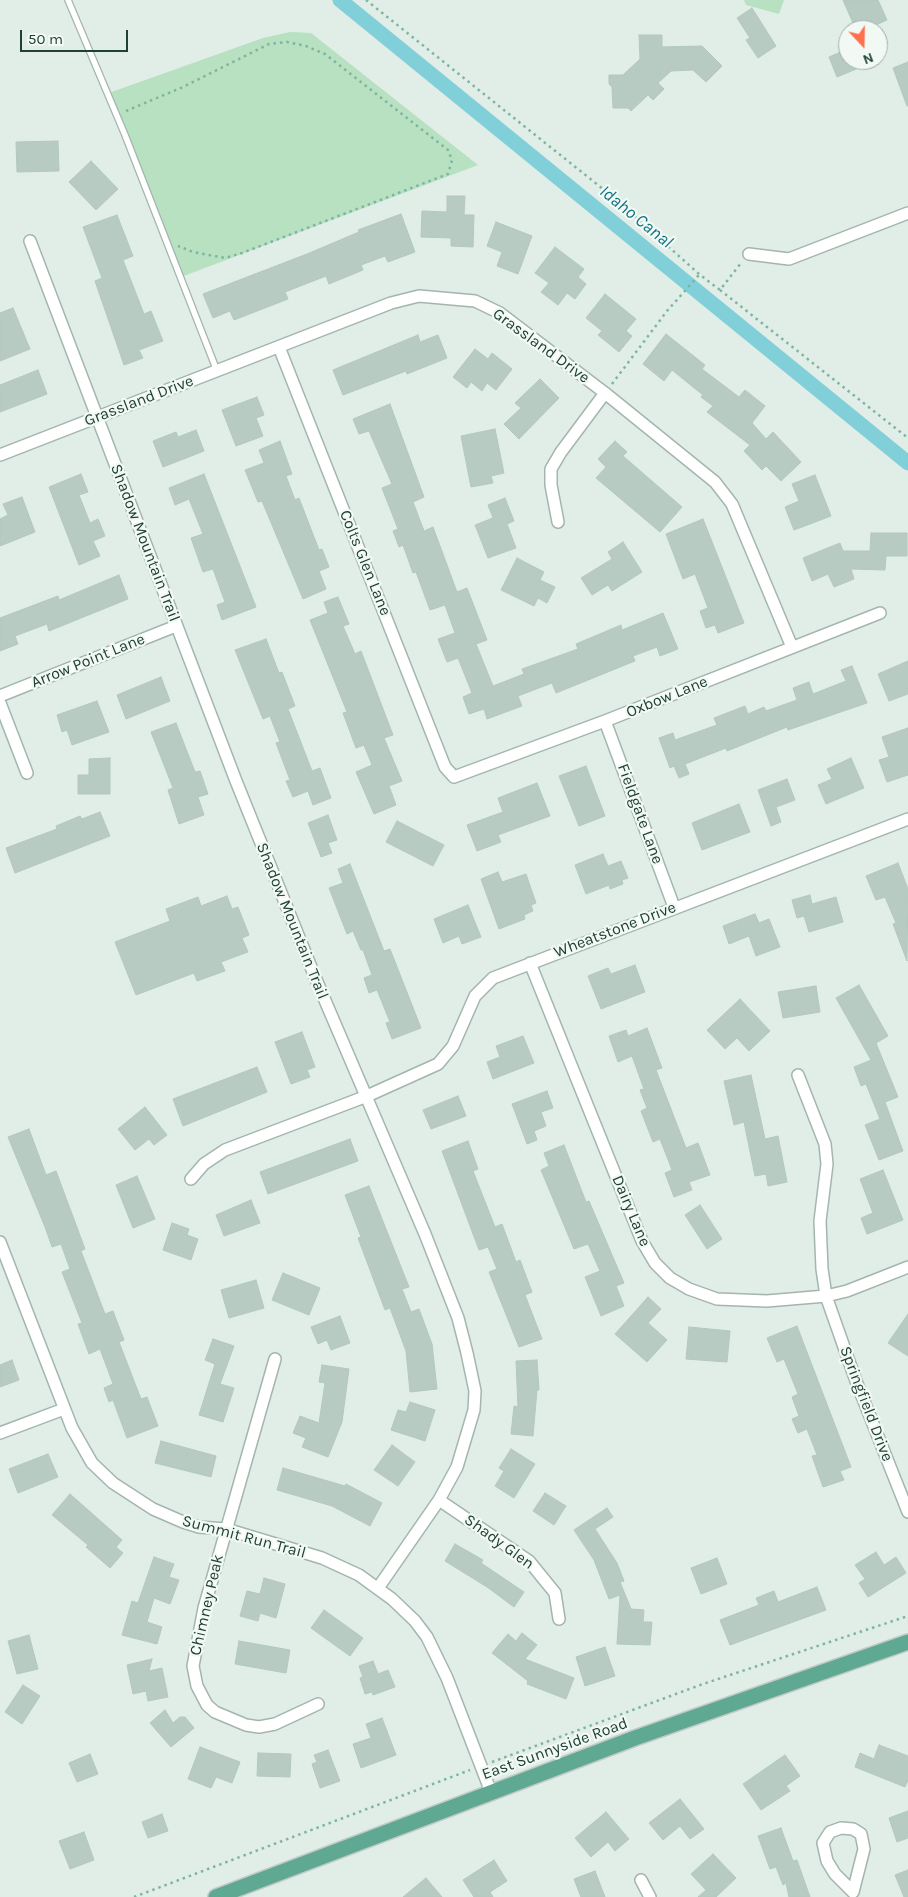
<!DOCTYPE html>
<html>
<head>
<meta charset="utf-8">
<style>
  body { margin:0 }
  #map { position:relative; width:908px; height:1897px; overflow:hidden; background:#e1ede7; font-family:Karla,sans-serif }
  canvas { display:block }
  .north { position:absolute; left:838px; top:20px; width:50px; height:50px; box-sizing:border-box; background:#f2f9f5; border:1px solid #9eafa9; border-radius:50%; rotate:159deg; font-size:14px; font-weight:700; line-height:20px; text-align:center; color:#1f4036 }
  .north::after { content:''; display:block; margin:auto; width:18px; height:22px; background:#ff714d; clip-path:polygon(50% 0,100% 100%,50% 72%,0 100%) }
  .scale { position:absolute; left:20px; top:30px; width:108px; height:22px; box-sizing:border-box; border:2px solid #1f4036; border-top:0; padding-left:6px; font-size:15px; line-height:18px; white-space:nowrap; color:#1f4036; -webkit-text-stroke:4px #f2f9f5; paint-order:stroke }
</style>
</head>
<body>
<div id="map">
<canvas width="908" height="1897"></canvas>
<div class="north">N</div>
<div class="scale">50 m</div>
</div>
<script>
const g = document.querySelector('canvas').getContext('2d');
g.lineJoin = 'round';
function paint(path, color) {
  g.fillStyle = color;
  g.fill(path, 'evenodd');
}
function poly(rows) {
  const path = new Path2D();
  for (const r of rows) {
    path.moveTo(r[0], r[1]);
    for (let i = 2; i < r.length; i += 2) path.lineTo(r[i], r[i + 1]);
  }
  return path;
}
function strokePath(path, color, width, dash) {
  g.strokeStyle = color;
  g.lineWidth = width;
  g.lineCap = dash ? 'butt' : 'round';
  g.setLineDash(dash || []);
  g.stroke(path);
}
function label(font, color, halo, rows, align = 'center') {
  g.font = font + ' Karla,sans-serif';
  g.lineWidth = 4.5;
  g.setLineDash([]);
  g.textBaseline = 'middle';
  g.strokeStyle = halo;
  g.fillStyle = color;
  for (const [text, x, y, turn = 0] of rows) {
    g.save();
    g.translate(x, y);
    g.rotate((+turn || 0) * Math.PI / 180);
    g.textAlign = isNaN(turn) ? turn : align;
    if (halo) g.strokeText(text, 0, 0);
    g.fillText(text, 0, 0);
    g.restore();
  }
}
paint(poly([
  [744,0,784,0,779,14,746,5],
  [290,32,311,33,478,165,181,277,106,94,263,38]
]), '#b7e1c0');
strokePath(poly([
  [340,0,908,463]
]), '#81d0d9', 15);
const building = poly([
  [843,0,878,0,887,20,865,30,856,30,843,0],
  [752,8,776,46,758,58,746,40,750,38,737,18,752,8],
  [639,35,662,35,662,47,702,46,722,66,706,82,693,70,671,71,658,83,664,89,653,100,648,95,631,111,628,108,613,108,612,87,609,84,609,75,623,75,640,59,639,35],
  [848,49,848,60,878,60,837,77,829,57,848,49],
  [908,62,908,106,907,106,893,68,908,62],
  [58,141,59,171,17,172,16,142,58,141],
  [91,161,118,189,96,210,69,182,91,161],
  [447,196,465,196,464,215,474,215,473,247,451,246,451,238,421,237,422,211,447,212,447,196],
  [401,214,415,252,388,262,385,256,361,265,363,270,329,284,326,276,285,292,288,299,234,320,230,311,213,318,203,294,307,254,359,232,358,230,401,214],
  [117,215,133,256,123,260,144,314,151,311,163,341,139,350,143,358,124,365,95,281,102,278,83,227,117,215],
  [496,222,532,236,518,274,497,266,502,252,487,246,496,222],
  [555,247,584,269,578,277,586,284,575,299,567,293,558,305,541,292,549,283,535,273,555,247],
  [605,294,636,319,626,331,632,336,619,352,598,335,602,331,586,318,605,294],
  [13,308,30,349,0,361,0,313,13,308],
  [666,334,705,365,702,369,739,397,745,390,765,406,752,423,766,439,773,432,801,462,781,481,766,466,762,470,744,451,750,445,707,412,713,406,701,397,703,395,672,370,664,381,643,364,666,334],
  [418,335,420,342,438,335,447,358,407,374,406,371,343,395,333,370,418,335],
  [475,349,488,359,492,353,512,369,496,390,487,383,482,391,471,382,467,388,453,377,475,349],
  [38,370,47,394,0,412,0,385,38,370],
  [540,379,559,398,519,439,504,424,521,408,515,403,540,379],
  [257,397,264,415,256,418,263,436,236,446,222,410,257,397],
  [390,404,424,497,413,502,424,531,433,527,457,592,467,588,487,640,476,644,493,686,524,674,522,669,578,649,576,644,621,625,622,630,663,613,678,649,660,656,657,647,633,656,635,661,556,693,552,683,518,696,522,706,487,719,484,709,469,714,463,697,472,693,458,658,447,662,438,639,455,633,445,605,430,610,416,572,413,573,403,545,399,547,393,531,398,529,382,488,392,484,369,431,359,434,353,419,390,404],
  [495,429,504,473,491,476,493,483,471,487,461,436,495,429],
  [196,430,204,451,163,467,153,441,176,432,178,437,196,430],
  [280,441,292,474,286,476,295,500,299,498,319,550,322,549,329,567,319,571,326,589,303,599,262,501,258,502,245,470,264,463,259,450,280,441],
  [615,441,627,452,623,456,682,507,660,532,596,478,606,467,598,459,615,441],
  [81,474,88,492,79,495,90,523,98,519,105,536,93,541,100,556,79,565,49,487,81,474],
  [204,474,256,607,222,620,217,605,225,602,213,569,203,572,191,538,203,534,189,499,175,505,169,488,204,474],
  [815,475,831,516,794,530,785,507,799,501,792,484,815,475],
  [22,497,35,532,0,546,0,519,8,515,3,504,22,497],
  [505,498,514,521,507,524,516,548,488,558,475,525,493,518,488,505,505,498],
  [703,519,744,623,718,633,715,625,706,628,700,611,708,608,695,574,683,579,666,534,703,519],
  [871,533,907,533,907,556,886,556,885,570,851,569,854,579,834,587,828,574,812,581,803,558,840,543,843,551,870,551,871,533],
  [623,542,642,572,612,591,608,585,592,595,581,578,612,559,608,552,623,542],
  [517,558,544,572,540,580,555,587,547,603,538,598,534,606,501,590,517,558],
  [119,575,128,599,49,631,47,624,15,636,18,644,0,651,0,618,58,596,59,600,119,575],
  [338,597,349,624,343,626,355,654,361,651,393,735,384,738,402,781,389,786,396,805,374,814,356,772,372,765,364,745,356,748,343,713,347,712,310,620,328,613,324,602,338,597],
  [266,639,279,673,282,672,295,706,288,709,312,771,320,768,331,798,313,805,308,791,293,797,286,781,290,780,276,743,280,742,270,716,263,719,235,650,266,639],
  [908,661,908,694,889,701,878,674,908,661],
  [852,666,867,703,788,730,787,727,727,751,726,748,685,764,689,774,679,778,674,766,670,768,659,738,673,733,675,740,717,725,714,718,745,706,748,714,764,707,766,711,797,700,793,688,809,682,813,694,846,681,841,670,852,666],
  [161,677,170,701,126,719,117,695,161,677],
  [97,701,109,732,72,745,67,730,62,732,57,715,97,701],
  [176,723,195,772,200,771,208,794,198,797,204,815,179,824,168,790,173,788,151,732,176,723],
  [908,728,908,775,887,782,879,760,889,757,882,737,908,728],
  [110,758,110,794,78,794,78,775,89,775,89,759,110,758],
  [851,758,864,788,826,804,818,785,832,779,827,769,851,758],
  [586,766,605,816,579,826,559,776,586,766],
  [787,779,795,800,776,807,781,822,771,826,758,790,787,779],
  [537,783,550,816,498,835,501,842,477,851,467,825,503,812,498,798,537,783],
  [739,804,750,832,702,850,692,823,739,804],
  [100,812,110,836,15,873,6,848,57,829,56,826,80,816,82,819,100,812],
  [328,815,337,840,328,843,332,853,321,857,308,823,328,815],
  [397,821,444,845,433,866,386,842,397,821],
  [603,854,608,866,621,861,628,878,622,880,623,884,610,889,609,885,586,894,575,865,603,854],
  [898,863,908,889,907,961,893,924,896,923,885,897,876,900,866,876,898,863],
  [350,864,384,951,390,949,421,1028,392,1039,386,1023,390,1022,377,990,369,993,364,978,372,975,363,950,361,950,353,931,347,934,329,888,343,883,338,869,350,864],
  [498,872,502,882,526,874,536,903,531,905,533,911,524,915,525,919,499,929,481,879,498,872],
  [810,895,812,904,836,897,843,922,809,932,804,916,797,918,792,900,810,895],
  [227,896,232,909,238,907,249,935,242,938,248,952,221,962,225,971,197,981,194,973,136,995,115,942,170,921,166,909,198,897,201,906,227,896],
  [468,905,481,937,462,944,459,936,443,943,434,919,468,905],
  [755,914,759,923,769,919,780,947,756,956,749,936,729,944,723,926,755,914],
  [635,965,645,992,601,1009,588,976,608,968,611,974,635,965],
  [859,985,888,1036,876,1043,898,1097,885,1102,903,1151,879,1160,865,1125,880,1119,866,1084,861,1086,854,1067,871,1060,836,998,859,985],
  [816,986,820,1012,783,1018,778,992,816,986],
  [740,999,770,1031,749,1051,737,1038,725,1049,707,1030,740,999],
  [647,1028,662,1068,656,1070,686,1148,698,1143,710,1175,689,1182,692,1190,674,1197,665,1173,672,1170,660,1139,653,1142,641,1111,647,1108,640,1090,644,1089,632,1056,618,1062,609,1036,626,1030,628,1036,647,1028],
  [302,1032,315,1067,307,1070,310,1077,291,1084,275,1042,302,1032],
  [523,1036,534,1063,493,1079,487,1062,500,1057,496,1046,523,1036],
  [257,1067,267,1092,183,1126,173,1099,257,1067],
  [751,1075,765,1139,778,1136,787,1182,768,1186,766,1174,755,1176,744,1122,734,1125,724,1081,751,1075],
  [547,1091,553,1108,541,1112,546,1126,534,1131,537,1140,527,1144,512,1104,547,1091],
  [458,1096,466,1116,431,1129,423,1110,458,1096],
  [145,1107,167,1135,154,1145,149,1139,135,1150,118,1129,145,1107],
  [29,1129,46,1175,56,1171,85,1249,81,1251,105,1314,113,1311,124,1340,119,1342,141,1399,147,1397,158,1426,127,1438,113,1400,109,1402,104,1388,113,1384,100,1349,89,1354,78,1324,82,1323,62,1272,70,1269,61,1244,52,1247,45,1227,8,1137,29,1129],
  [350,1139,358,1161,268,1194,260,1172,350,1139],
  [468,1141,478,1169,473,1171,495,1227,502,1224,516,1262,520,1260,532,1292,525,1295,542,1339,519,1347,489,1272,497,1269,488,1247,479,1250,442,1151,468,1141],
  [564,1145,586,1202,589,1201,624,1283,616,1286,624,1306,601,1316,585,1277,600,1271,588,1244,574,1249,541,1170,549,1166,544,1153,564,1145],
  [883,1170,903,1220,867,1234,861,1218,873,1213,860,1179,883,1170],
  [137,1176,155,1219,133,1228,116,1185,137,1176],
  [369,1186,409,1287,402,1289,411,1312,419,1309,432,1344,437,1389,410,1392,406,1351,390,1308,385,1310,358,1238,361,1237,345,1195,369,1186],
  [251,1200,260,1223,224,1236,216,1215,251,1200],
  [700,1205,722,1239,707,1249,685,1215,700,1205],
  [172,1223,189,1229,187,1235,198,1239,191,1260,163,1250,172,1223],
  [283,1273,320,1288,309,1315,272,1300,283,1273],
  [256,1280,264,1308,229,1318,221,1290,256,1280],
  [648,1297,661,1309,648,1323,667,1340,647,1362,615,1334,648,1297],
  [908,1314,908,1356,888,1343,908,1314],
  [340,1316,350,1343,331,1350,327,1340,318,1344,311,1327,340,1316],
  [797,1326,851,1467,840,1471,844,1480,823,1487,812,1456,817,1455,807,1429,798,1433,792,1419,799,1416,792,1397,798,1394,784,1359,777,1362,767,1338,797,1326],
  [689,1327,730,1331,727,1362,686,1359,689,1327],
  [213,1339,234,1346,220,1384,234,1388,223,1422,199,1415,215,1364,205,1360,213,1339],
  [12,1360,19,1380,0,1387,0,1365,12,1360],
  [537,1360,539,1390,537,1390,533,1436,511,1434,514,1406,518,1407,516,1361,537,1360],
  [322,1365,349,1369,342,1422,328,1457,302,1447,306,1438,293,1433,300,1416,319,1423,325,1383,319,1382,322,1365],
  [410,1402,435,1410,425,1441,391,1430,398,1410,406,1412,410,1402],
  [161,1441,216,1456,211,1477,155,1463,161,1441],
  [392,1445,415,1462,398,1486,374,1470,392,1445],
  [511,1449,535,1464,514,1498,495,1486,504,1471,499,1468,511,1449],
  [48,1454,58,1477,18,1493,9,1469,48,1454],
  [283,1468,345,1486,346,1484,382,1503,370,1526,332,1506,277,1490,283,1468],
  [545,1493,566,1506,554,1525,533,1511,545,1493],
  [70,1494,122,1540,116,1547,123,1553,110,1568,86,1547,88,1545,52,1515,70,1494],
  [607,1508,613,1517,595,1529,617,1563,624,1581,620,1582,631,1609,644,1610,643,1622,652,1622,650,1645,617,1644,620,1595,609,1599,594,1560,574,1530,607,1508],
  [455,1544,483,1560,481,1563,524,1592,514,1607,487,1587,445,1561,455,1544],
  [876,1552,884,1565,896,1557,906,1573,868,1597,859,1583,865,1579,855,1565,876,1552],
  [154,1557,174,1564,169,1577,179,1580,170,1604,154,1598,147,1622,162,1627,157,1644,122,1635,132,1601,138,1603,154,1557],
  [717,1558,727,1584,701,1594,691,1568,717,1558],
  [264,1578,285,1584,276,1618,260,1613,258,1621,240,1616,247,1591,260,1594,264,1578],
  [817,1587,826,1610,730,1645,720,1620,759,1605,756,1598,774,1591,778,1602,817,1587],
  [324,1610,363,1638,350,1656,311,1628,324,1610],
  [522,1633,537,1645,525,1659,574,1678,566,1699,527,1684,528,1681,492,1653,508,1634,516,1641,522,1633],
  [29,1635,38,1669,17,1674,8,1641,29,1635],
  [239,1641,290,1650,286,1673,235,1664,239,1641],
  [605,1647,615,1676,585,1686,576,1657,605,1647],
  [152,1659,149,1671,162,1668,168,1697,148,1701,146,1691,133,1694,127,1665,152,1659],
  [373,1661,378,1674,388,1670,395,1687,373,1695,372,1692,365,1694,360,1678,363,1677,359,1666,373,1661],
  [23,1685,40,1696,22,1724,5,1712,23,1685],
  [165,1710,173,1723,180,1717,185,1717,194,1728,171,1747,150,1723,165,1710],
  [382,1718,396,1755,361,1768,353,1744,371,1738,366,1724,382,1718],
  [879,1745,908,1756,908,1780,905,1787,855,1767,860,1753,874,1759,879,1745],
  [200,1747,240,1762,232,1783,216,1777,211,1788,188,1779,200,1747],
  [328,1750,340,1781,320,1788,312,1764,317,1762,314,1755,328,1750],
  [258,1753,291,1754,290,1777,257,1776,258,1753],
  [90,1754,98,1774,77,1782,69,1763,90,1754],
  [785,1755,800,1776,786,1786,790,1791,761,1810,743,1784,785,1755],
  [680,1799,704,1829,690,1839,680,1826,663,1840,649,1823,680,1799],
  [908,1811,908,1838,897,1842,889,1818,908,1811],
  [606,1812,629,1839,615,1851,608,1842,591,1857,575,1838,606,1812],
  [162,1814,168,1831,148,1838,142,1822,162,1814],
  [781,1828,793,1861,797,1860,810,1897,789,1897,786,1883,783,1885,776,1867,770,1869,758,1836,781,1828],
  [84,1832,94,1860,70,1869,59,1841,84,1832],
  [713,1854,736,1878,716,1897,698,1897,706,1890,691,1874,713,1854],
  [494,1860,507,1881,490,1892,493,1897,474,1897,463,1880,494,1860],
  [908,1870,908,1897,904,1897,895,1875,908,1870],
  [595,1871,605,1897,581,1897,574,1879,595,1871],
  [426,1878,442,1897,403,1897,426,1878]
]);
paint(building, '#b8cbc3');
strokePath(building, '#b2c8be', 1);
const lane = poly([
  [68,0,125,135,217,371]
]);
const street = poly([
  [30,241,236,781,315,977,425,1234,458,1318,467,1353,475,1391,474,1410,457,1467,439,1500,378,1588],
  [749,254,789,259,908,213],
  [279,347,445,767,454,777,605,721,880,613],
  [0,455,391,303,419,296,475,301,500,313,605,393,715,482,732,504,792,647],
  [558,522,551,485,551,469,561,452,605,393],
  [0,696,176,626],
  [0,703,27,773],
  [605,721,674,907],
  [530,963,642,1241,655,1263,670,1278,689,1289,717,1299,767,1301,826,1296,847,1291,908,1267],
  [798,1075,825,1144,827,1164,820,1221,822,1269,826,1296,856,1381,908,1512],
  [191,1179,204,1164,225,1150,367,1096,438,1064,453,1046,475,996,493,978,908,819],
  [0,1242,72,1428,92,1463,113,1483,153,1509,183,1522,199,1527,226,1529,322,1558,359,1575,392,1599,415,1621,427,1637,447,1678,491,1792],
  [275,1359,204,1608,193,1666,197,1686,207,1705,215,1712,246,1725,259,1727,275,1724,318,1704],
  [0,1433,64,1409],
  [439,1500,529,1561,555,1593,559,1619],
  [841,1828,853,1829,861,1834,864,1849,853,1892,835,1874,827,1861,823,1843,830,1832,841,1828],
  [641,1880,650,1897]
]);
const primary = poly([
  [216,1897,635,1738,908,1642]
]);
strokePath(lane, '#a3b6ae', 8);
strokePath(street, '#a3b6ae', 14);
strokePath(primary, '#c0cac7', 18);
strokePath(poly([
  [366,0,613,197,699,274,720,290,741,263],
  [126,111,183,87,269,44,287,42,306,46,325,54,448,150,452,160,448,174,242,253,225,258,193,252,178,246],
  [720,290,908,438],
  [612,384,667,311,699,275],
  [492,1762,703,1684,908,1616],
  [134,1897,470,1770]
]), '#7db5a1', 2.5, [2.5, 4]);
strokePath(lane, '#fff', 5.5);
strokePath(street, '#fff', 11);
strokePath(primary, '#5fa892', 15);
label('16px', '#1f4036', '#f2f9f5', [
  ["Grassland Drive",541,346,36],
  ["Grassland Drive",139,401,-21],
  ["Shadow Mountain Trail",145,543,69],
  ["Colts Glen Lane",365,563,68],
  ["Arrow Point Lane",88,661,-22],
  ["Oxbow Lane",667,697,-22],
  ["Fieldgate Lane",640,814,70],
  ["Shadow Mountain Trail",292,921,68],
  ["Wheatstone Drive",615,930,-21],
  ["Dairy Lane",631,1211,67],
  ["Springfield Drive",866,1404,69],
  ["Summit Run Trail",244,1537,15],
  ["Shady Glen",499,1542,36],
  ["Chimney Peak",207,1605,-77],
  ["East Sunnyside Road",555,1749,-20]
]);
label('italic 18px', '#117584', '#f2f9f5', [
  ["Idaho Canal",636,217,39]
]);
</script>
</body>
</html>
